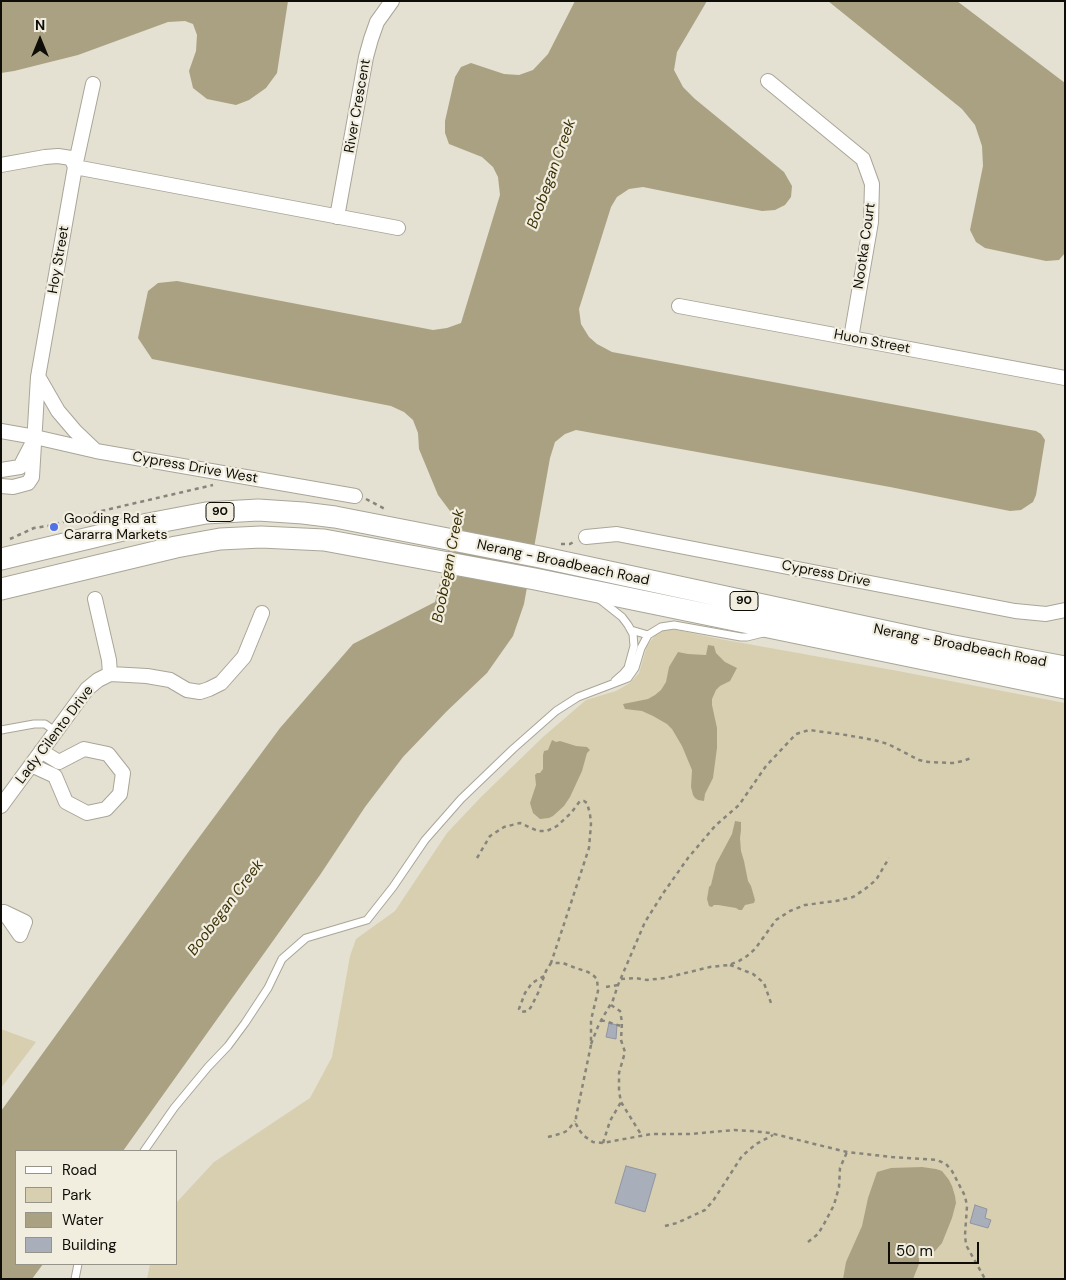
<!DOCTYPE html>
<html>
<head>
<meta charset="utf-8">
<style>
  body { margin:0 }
  #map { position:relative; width:1066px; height:1280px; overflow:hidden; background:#e4e0d2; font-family:"DM Sans",sans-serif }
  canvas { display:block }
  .frame { position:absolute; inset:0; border:2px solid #0e0d08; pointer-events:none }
  .legend { position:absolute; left:15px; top:1150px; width:162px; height:115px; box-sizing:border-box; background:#f1eddf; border:1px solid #969389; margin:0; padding:6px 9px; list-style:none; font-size:15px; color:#0e0d08 }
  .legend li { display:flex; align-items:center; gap:10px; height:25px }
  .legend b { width:25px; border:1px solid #969389 }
  .north { position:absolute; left:15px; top:15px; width:50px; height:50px; -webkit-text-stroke:4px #f1eddf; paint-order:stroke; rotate:0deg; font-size:14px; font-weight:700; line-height:20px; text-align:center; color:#0e0d08 }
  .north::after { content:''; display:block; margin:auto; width:18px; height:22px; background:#0e0d08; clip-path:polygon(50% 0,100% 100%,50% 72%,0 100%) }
  .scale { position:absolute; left:888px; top:1242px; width:91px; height:22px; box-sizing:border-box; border:2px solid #0e0d08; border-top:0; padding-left:6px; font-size:15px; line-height:18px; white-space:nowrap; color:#0e0d08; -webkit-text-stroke:4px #f1eddf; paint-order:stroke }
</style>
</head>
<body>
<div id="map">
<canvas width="1066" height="1280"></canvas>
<div class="frame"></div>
<ul class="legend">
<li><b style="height:6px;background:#fff"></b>Road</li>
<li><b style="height:14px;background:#d8cfb0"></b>Park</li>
<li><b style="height:14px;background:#aaa182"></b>Water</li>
<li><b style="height:14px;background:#a9aebb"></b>Building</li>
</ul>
<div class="north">N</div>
<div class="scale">50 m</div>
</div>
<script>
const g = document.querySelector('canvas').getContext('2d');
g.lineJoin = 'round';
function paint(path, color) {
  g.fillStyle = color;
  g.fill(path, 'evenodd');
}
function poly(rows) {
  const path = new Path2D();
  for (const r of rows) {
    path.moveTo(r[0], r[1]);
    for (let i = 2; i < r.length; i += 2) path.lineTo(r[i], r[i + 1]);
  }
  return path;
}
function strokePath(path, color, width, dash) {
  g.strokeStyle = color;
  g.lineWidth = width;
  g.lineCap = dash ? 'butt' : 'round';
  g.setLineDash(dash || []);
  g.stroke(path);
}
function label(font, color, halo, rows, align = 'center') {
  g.font = font + ' "DM Sans",sans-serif';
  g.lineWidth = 4.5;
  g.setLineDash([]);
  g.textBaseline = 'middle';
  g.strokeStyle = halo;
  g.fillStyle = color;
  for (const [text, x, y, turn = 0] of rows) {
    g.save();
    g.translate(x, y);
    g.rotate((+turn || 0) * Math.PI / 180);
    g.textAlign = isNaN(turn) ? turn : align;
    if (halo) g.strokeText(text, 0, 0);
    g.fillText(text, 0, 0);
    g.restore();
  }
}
paint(poly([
  [659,630,677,630,720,639,898,671,1065,703,1065,1279,147,1279,150,1264,176,1264,176,1203,214,1162,310,1098,332,1057,350,956,356,939,395,911,447,833,481,797,543,737,586,700,616,691,630,683,639,673,647,646],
  [1,1029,36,1042,1,1088]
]), '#d8cfb0');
paint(poly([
  [1,1,288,1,277,73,266,88,249,100,236,105,207,99,193,88,189,71,196,51,197,35,193,24,185,21,168,22,78,55,14,71,1,73],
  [575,1,707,1,677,52,674,70,683,87,695,99,784,172,792,186,791,197,785,205,775,210,762,211,643,187,629,189,617,197,611,207,579,309,581,324,589,337,597,344,612,352,1036,431,1041,434,1045,440,1036,495,1033,502,1021,510,1010,511,890,487,576,430,565,434,555,442,550,458,524,604,513,636,487,673,447,711,403,757,365,807,320,875,123,1151,16,1151,16,1264,43,1264,32,1279,1,1279,1,1111,189,851,280,728,353,644,435,602,456,519,438,495,419,449,418,433,413,420,404,412,391,406,152,359,138,338,148,291,158,283,177,281,433,330,447,328,461,323,500,195,498,177,493,167,482,157,449,144,445,133,445,121,455,77,461,67,471,63,504,74,519,75,533,70,548,54],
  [828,1,957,1,1065,83,1065,253,1059,260,1046,261,985,248,976,242,970,230,983,166,982,146,975,125,962,109],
  [708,645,714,646,716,653,725,662,737,668,730,681,720,686,716,690,712,699,712,705,717,728,717,748,713,778,705,794,704,801,698,800,695,798,693,795,691,787,692,770,682,746,672,729,667,724,653,716,642,711,625,709,623,704,648,699,655,695,661,690,666,682,669,667,678,652,688,654,706,655],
  [552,740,556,742,560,741,576,746,587,747,590,750,587,753,582,771,570,797,564,806,553,816,549,818,540,819,533,813,530,803,536,785,535,775,537,773,540,773,543,769,543,755,544,751,548,750],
  [735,821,741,822,741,830,740,838,741,851,744,861,748,881,751,886,755,900,754,903,745,905,742,910,739,910,736,908,718,905,714,905,712,907,709,906,707,899,709,887,711,885,716,864,732,834],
  [922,1167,936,1169,942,1171,949,1180,952,1186,955,1196,956,1203,952,1218,942,1243,935,1251,929,1255,923,1255,919,1257,919,1264,913,1279,843,1279,846,1262,862,1226,868,1198,877,1172,891,1168]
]), '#aaa182');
const building = poly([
  [609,1023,617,1025,616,1039,606,1037,609,1023],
  [626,1166,656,1174,645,1212,615,1203,626,1166],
  [975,1205,987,1209,985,1218,991,1220,988,1228,970,1223,975,1205]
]);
paint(building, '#a9aebb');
strokePath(building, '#9095a2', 1);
const lane = poly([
  [598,598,622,617,628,625,633,634,634,646,628,668,623,674,615,681],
  [631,630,648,635],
  [1,730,34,724,45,724,55,731],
  [144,1151,174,1108,208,1067,228,1046,245,1023,268,988,282,959,306,938,367,920,393,887,425,840,461,799,513,749,556,711,578,697,628,678,635,668,641,648,648,635,661,627,674,625,741,637,747,637,763,633],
  [75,1279,78,1264]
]);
const street = poly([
  [768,81,863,159,872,184,871,222,851,338],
  [1,165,45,157,58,156,71,158,75,167,398,228],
  [337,217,366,57,371,39,377,22,392,1],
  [679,306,1065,378],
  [39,378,58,411,75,431,96,451],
  [1,431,35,437,96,451,355,496],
  [1,470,20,467,32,444],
  [1,486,13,487,28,483,32,477,38,377,75,167,93,84],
  [586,537,617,534,1015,611,1046,614,1065,610],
  [95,599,109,660,110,674],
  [31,765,55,776,66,802,87,813,106,809,120,794,123,773,108,754,84,749,59,762,41,751],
  [1,806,87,689,98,680,110,674,147,676,170,680,187,690,200,692,209,689,221,683,244,657,262,613],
  [1,912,4,912,25,922,20,935,4,912]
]);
const primary = poly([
  [1,559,148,524,206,513,258,510,303,513,335,517,540,557,949,645,1065,667],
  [1,589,176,547,220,539,261,537,324,540,535,579,1065,688]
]);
strokePath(lane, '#a9a698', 9);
strokePath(street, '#a9a698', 16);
strokePath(primary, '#a9a698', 23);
strokePath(poly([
  [366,499,385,509],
  [10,539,34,528,54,525,59,523,89,515,97,512,213,485],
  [561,544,570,544,575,541],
  [477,858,490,836,504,827,520,823,538,831,547,831,557,826,571,813,580,801,584,801,587,803,590,814,591,824,589,848,568,912,551,963],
  [730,965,753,974,764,983,771,1003],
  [544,976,532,983,525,993,519,1009,521,1012,528,1011,531,1007,538,993,546,971,551,963,563,963,573,967,588,972,594,976,597,979,598,991,591,1020,591,1045,576,1117,576,1124,580,1131,584,1136,593,1142,603,1143,651,1134,691,1134,734,1130,752,1131,770,1133,847,1152,892,1157,937,1160,946,1164,952,1171,965,1196,967,1206,965,1235,966,1245,985,1279],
  [621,979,635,978,647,980,665,978,710,967,729,965,739,961,747,956,755,949,776,920,790,911,805,905,836,901,853,897,865,889,876,880,889,858],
  [606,987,618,985],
  [611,1005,620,1011,622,1022,621,1040,625,1052,619,1073,619,1091,621,1102,642,1136],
  [601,1020,621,1026],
  [591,1044,599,1024,613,1000,618,985,645,922,664,892,688,858,715,826,739,805,766,766,796,734,809,730,846,735,874,740,888,744,919,760,928,762,953,763,963,761,971,758],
  [548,1137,563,1133,568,1130,575,1121],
  [603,1143,610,1121,621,1102],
  [665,1226,677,1223,705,1210,713,1201,742,1156,756,1144,773,1135],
  [808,1242,818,1234,824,1224,834,1205,839,1187,840,1168,847,1152]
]), '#87857b', 2.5, [4, 4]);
strokePath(lane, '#fff', 7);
strokePath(street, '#fff', 14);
strokePath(primary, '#fff', 21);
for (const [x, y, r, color] of [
  [54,527,5,"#5172e6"]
]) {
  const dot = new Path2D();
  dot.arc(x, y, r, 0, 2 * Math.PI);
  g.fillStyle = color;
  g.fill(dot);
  strokePath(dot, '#f1eddf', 2);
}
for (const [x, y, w] of [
  [220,512,28],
  [744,601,28]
]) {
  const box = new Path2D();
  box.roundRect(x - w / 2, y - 9.5, w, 19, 4);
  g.fillStyle = '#f1eddf';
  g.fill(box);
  strokePath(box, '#0e0d08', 1);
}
label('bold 12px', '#0e0d08', null, [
  ["90",220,512],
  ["90",744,601]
]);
label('14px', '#0e0d08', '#f1eddf', [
  ["River Crescent",358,106,-80],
  ["Nootka Court",865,246,-82],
  ["Hoy Street",59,260,-80],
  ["Huon Street",872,342,11],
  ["Cypress Drive West",195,468,10],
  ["Nerang - Broadbeach Road",563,563,12],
  ["Cypress Drive",826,574,11],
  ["Nerang - Broadbeach Road",960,646,11],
  ["Lady Cilento Drive",55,735,-53]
]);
label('14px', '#0e0d08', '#f1eddf', [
  ["Gooding Rd at",64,519],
  ["Cararra Markets",64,535]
], 'left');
label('italic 15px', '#3c3106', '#f1eddf', [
  ["Boobegan Creek",552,174,-70],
  ["Boobegan Creek",449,566,-79],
  ["Boobegan Creek",226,908,-53]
]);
</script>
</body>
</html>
